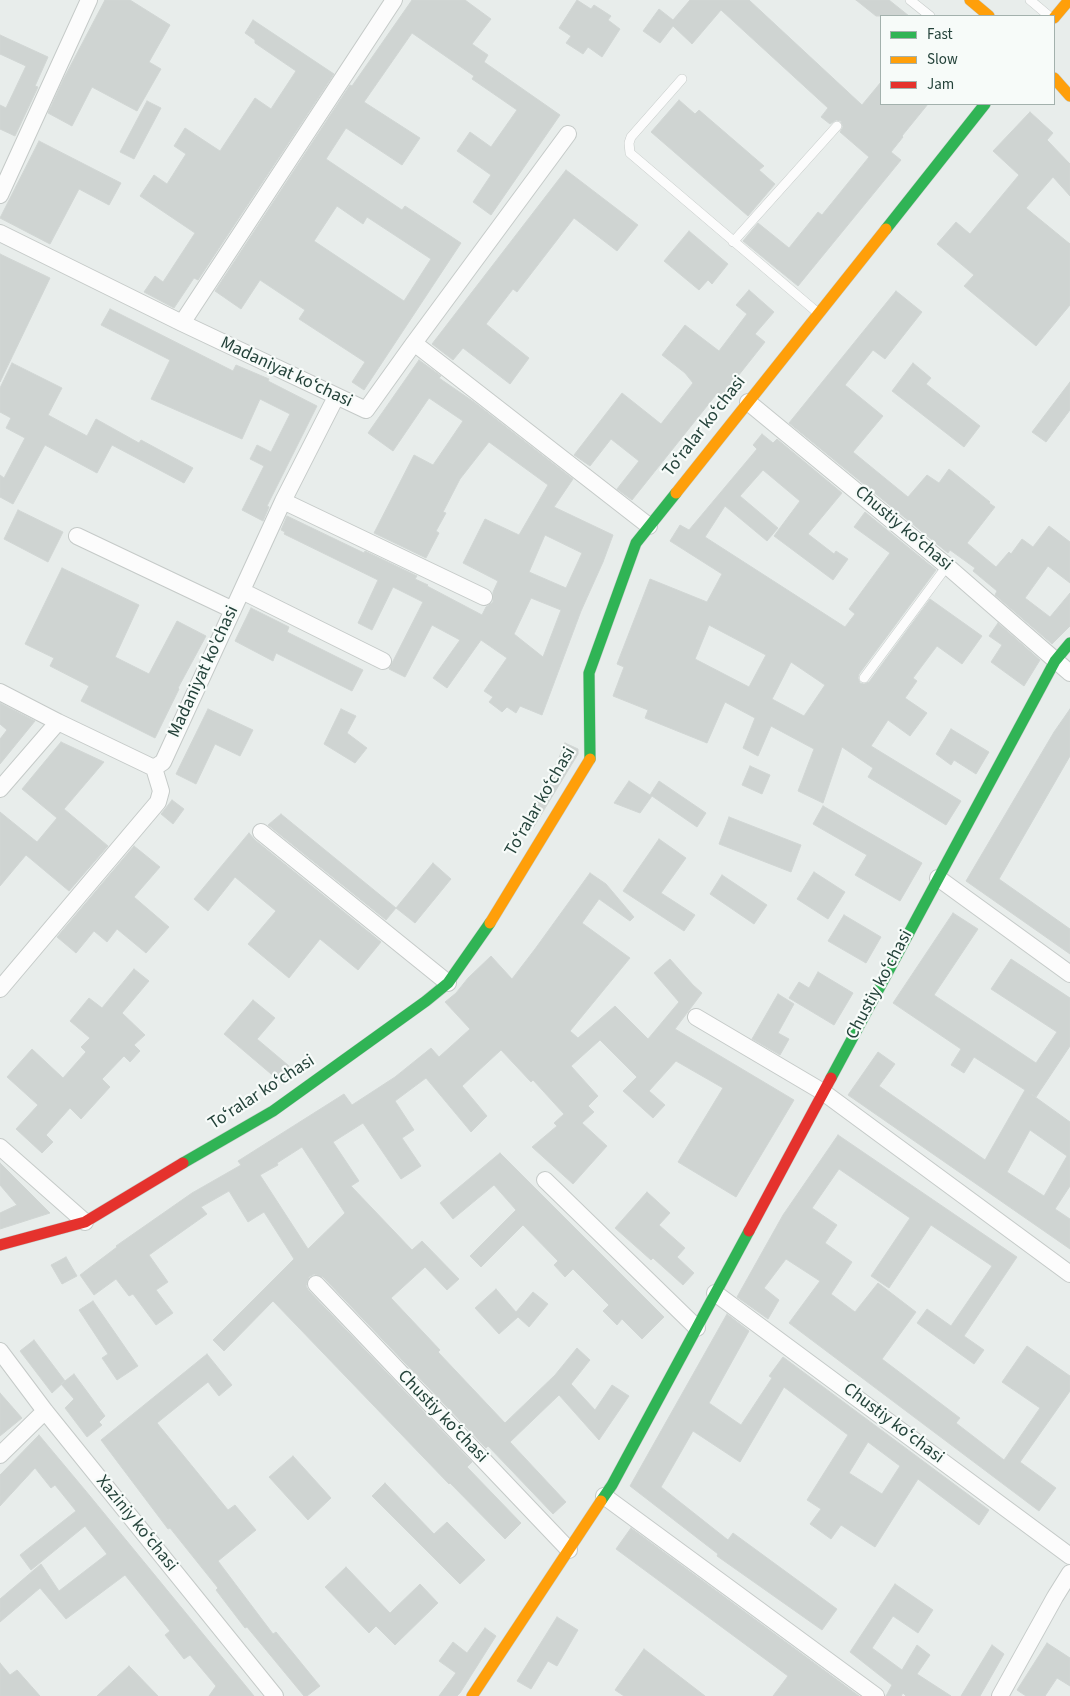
<!DOCTYPE html>
<html>
<head>
<meta charset="utf-8">
<style>
  body { margin:0 }
  #map { position:relative; width:1070px; height:1696px; overflow:hidden; background:#e8edeb; font-family:"Source Sans 3",sans-serif }
  canvas { display:block }
  .legend { position:absolute; left:880px; top:15px; width:175px; height:90px; box-sizing:border-box; background:#f7fbf9; border:1px solid #a3b1ad; margin:0; padding:6px 9px; list-style:none; font-size:15px; color:#24423a }
  .legend li { display:flex; align-items:center; gap:10px; height:25px }
  .legend b { width:25px; border:1px solid #a3b1ad }
</style>
</head>
<body>
<div id="map">
<canvas width="1070" height="1696"></canvas>
<ul class="legend">
<li><b style="height:6px;background:#30b455"></b>Fast</li>
<li><b style="height:6px;background:#ff9f0a"></b>Slow</li>
<li><b style="height:6px;background:#e5322d"></b>Jam</li>
</ul>
</div>
<script>
const g = document.querySelector('canvas').getContext('2d');
g.lineJoin = 'round';
function paint(path, color) {
  g.fillStyle = color;
  g.fill(path, 'evenodd');
}
function poly(rows) {
  const path = new Path2D();
  for (const r of rows) {
    path.moveTo(r[0], r[1]);
    for (let i = 2; i < r.length; i += 2) path.lineTo(r[i], r[i + 1]);
  }
  return path;
}
function strokePath(path, color, width, dash) {
  g.strokeStyle = color;
  g.lineWidth = width;
  g.lineCap = dash ? 'butt' : 'round';
  g.setLineDash(dash || []);
  g.stroke(path);
}
function label(font, color, halo, rows, align = 'center') {
  g.font = font + ' "Source Sans 3",sans-serif';
  g.lineWidth = 4.5;
  g.setLineDash([]);
  g.textBaseline = 'middle';
  g.strokeStyle = halo;
  g.fillStyle = color;
  for (const [text, x, y, turn = 0] of rows) {
    g.save();
    g.translate(x, y);
    g.rotate((+turn || 0) * Math.PI / 180);
    g.textAlign = isNaN(turn) ? turn : align;
    if (halo) g.strokeText(text, 0, 0);
    g.fillText(text, 0, 0);
    g.restore();
  }
}
const building = poly([
  [105,0,130,0,170,25,149,62,161,69,137,111,92,87,72,126,48,113,63,80,105,0],
  [412,0,465,0,491,19,472,44,488,55,484,62,560,115,491,215,473,202,491,175,457,151,470,132,491,147,517,110,472,79,474,76,412,33,364,102,420,138,402,165,346,128,326,159,402,210,405,206,461,243,364,390,352,382,365,362,299,319,305,310,260,280,241,309,215,291,350,85,352,86,412,0],
  [337,206,363,224,367,217,431,259,404,301,314,241,337,206],
  [577,0,591,9,594,5,611,16,608,20,620,29,602,57,588,47,583,54,566,43,571,36,559,28,577,0],
  [690,0,749,0,862,105,881,82,881,104,928,104,902,136,903,137,891,152,901,160,798,286,743,241,758,223,789,248,818,212,822,215,869,157,840,132,843,127,841,121,836,120,830,124,821,117,828,108,721,10,692,44,673,26,660,43,643,31,659,9,673,20,690,0],
  [856,0,889,0,909,16,876,16,856,0],
  [253,20,334,74,198,280,194,278,174,308,144,292,155,276,163,282,195,233,140,196,154,175,167,184,186,154,174,146,185,128,220,151,255,98,271,109,296,71,255,43,255,40,245,33,253,20],
  [0,35,48,57,35,86,38,87,15,136,0,129,0,105,6,108,26,66,0,54,0,35],
  [679,100,695,114,699,110,764,166,759,170,775,184,748,216,651,132,679,100],
  [147,101,161,108,134,159,120,152,147,101],
  [1030,112,1053,133,1047,140,1070,164,1070,196,1053,177,1026,208,1070,244,1070,305,1036,346,964,286,974,275,937,244,956,222,970,234,1019,175,993,151,1030,112],
  [39,141,121,183,109,205,79,189,50,244,0,218,39,141],
  [566,170,638,225,617,251,574,218,517,292,513,289,486,324,529,358,510,384,463,348,453,360,432,344,566,170],
  [689,231,728,264,712,284,708,280,699,290,664,261,689,231],
  [0,254,50,278,0,382,0,254],
  [749,290,774,312,755,334,765,342,719,400,715,396,632,500,617,489,639,461,611,439,590,466,574,455,622,393,661,424,693,383,685,373,662,355,685,325,719,351,747,314,736,305,749,290],
  [896,291,922,312,885,359,873,350,845,385,883,416,853,452,908,497,927,475,939,483,949,469,990,502,989,503,995,507,967,543,996,567,1009,552,1011,554,1022,539,1033,547,1049,526,1070,542,1070,583,1048,566,1025,598,1050,617,1070,593,1070,626,1052,644,995,595,997,591,973,571,975,568,950,550,948,553,789,423,896,291],
  [110,309,233,371,236,365,269,379,268,381,317,406,267,506,269,507,263,521,242,510,264,466,250,459,257,445,271,452,290,414,260,399,242,439,151,399,170,360,101,325,110,309],
  [419,360,441,376,439,378,474,402,573,479,554,507,613,535,603,562,581,611,542,715,520,706,516,713,507,707,502,712,489,702,493,697,484,691,507,658,481,640,447,688,433,678,460,640,432,625,405,677,389,669,423,602,393,587,372,630,358,623,378,580,284,534,285,532,281,530,287,516,364,553,365,551,417,576,415,579,428,585,427,586,482,615,486,607,493,602,493,592,498,581,463,563,485,519,519,535,548,485,489,442,460,479,443,512,446,513,436,531,439,533,426,558,374,533,414,455,433,465,463,421,429,398,393,451,368,433,419,360],
  [545,535,582,553,566,588,529,572,545,535],
  [531,598,561,610,543,657,514,634,531,598],
  [12,363,62,388,48,415,87,436,96,419,139,443,141,440,193,468,184,483,112,445,97,473,45,445,13,504,0,497,0,475,4,478,25,438,6,428,11,418,0,412,0,388,12,363],
  [913,363,931,378,926,384,980,426,964,447,892,391,913,363],
  [1070,382,1070,410,1046,442,1032,432,1070,382],
  [762,434,773,443,777,439,842,493,808,534,834,554,836,551,848,559,833,580,774,536,800,501,763,470,740,496,778,528,767,541,725,506,705,537,845,627,855,614,849,609,890,553,854,527,865,512,936,570,859,674,858,678,860,683,864,684,869,682,930,599,982,636,962,664,937,646,913,678,917,681,905,698,927,713,910,736,888,720,871,746,961,801,946,825,868,777,873,768,842,747,823,803,798,791,814,749,771,726,758,756,743,748,755,718,725,702,707,743,645,718,648,710,613,696,624,667,617,664,650,579,707,602,722,574,670,541,680,525,689,530,757,449,753,445,762,434],
  [709,625,766,655,749,687,695,659,709,625],
  [791,662,825,685,804,716,772,699,791,662],
  [18,510,63,532,48,562,4,539,18,510],
  [62,568,139,605,115,657,149,674,177,621,206,636,178,688,179,689,155,738,81,701,89,686,50,666,54,658,25,644,62,568],
  [251,608,289,627,287,632,363,670,352,691,276,653,273,661,235,641,251,608],
  [998,623,1040,660,1024,686,991,662,1002,645,989,636,998,623],
  [0,703,35,721,0,764,0,739,7,730,0,724,0,703],
  [208,709,253,730,240,756,215,744,196,784,176,774,208,709],
  [341,709,356,716,347,733,367,748,355,763,324,744,341,709],
  [1070,709,1070,756,999,879,1070,929,1070,954,966,881,1054,732,1070,709],
  [951,729,989,752,976,774,954,760,951,765,936,754,951,729],
  [61,742,104,762,64,809,108,846,69,891,26,855,0,886,0,812,37,842,57,818,22,789,61,742],
  [565,743,578,749,578,754,533,828,524,824,536,799,541,802,565,743],
  [750,766,770,775,762,794,742,785,750,766],
  [629,781,650,795,659,781,706,813,697,827,652,796,640,813,614,803,629,781],
  [172,800,184,809,173,824,161,814,172,800],
  [823,806,922,863,900,901,855,875,867,855,813,824,823,806],
  [281,814,396,908,386,920,268,825,281,814],
  [729,817,801,845,791,872,719,844,729,817],
  [249,833,255,840,381,942,358,970,320,939,289,978,248,944,276,911,235,877,208,911,194,899,249,833],
  [659,839,686,858,661,893,695,915,684,931,623,891,659,839],
  [134,846,160,867,134,897,169,927,146,953,117,929,107,942,94,931,76,953,57,937,134,846],
  [433,863,451,879,415,923,396,908,433,863],
  [814,872,845,892,828,919,797,899,814,872],
  [590,873,606,884,634,917,630,921,599,899,582,923,630,958,570,1031,578,1038,615,1006,648,1039,679,1002,654,973,670,959,693,985,702,993,675,1029,794,1100,736,1197,678,1162,723,1088,676,1061,649,1091,665,1105,653,1118,623,1091,637,1077,600,1040,571,1066,598,1096,588,1106,594,1112,582,1123,607,1146,573,1184,532,1147,557,1126,554,1123,564,1114,533,1080,531,1082,501,1050,462,1086,487,1116,471,1132,426,1078,395,1101,414,1130,402,1138,421,1166,401,1179,363,1123,333,1142,359,1181,351,1186,412,1250,422,1241,459,1279,447,1290,425,1267,391,1298,440,1350,438,1352,505,1423,555,1375,577,1348,590,1360,571,1384,595,1410,612,1385,629,1396,599,1440,559,1395,510,1442,566,1502,553,1514,488,1446,486,1448,323,1277,314,1274,309,1277,306,1286,309,1291,472,1462,467,1467,521,1523,505,1539,450,1483,449,1484,273,1301,224,1351,213,1340,294,1259,264,1212,248,1222,229,1191,201,1207,207,1214,149,1255,168,1282,156,1290,173,1313,156,1325,133,1294,129,1296,116,1279,94,1295,80,1275,117,1247,116,1246,192,1193,241,1165,238,1161,344,1094,352,1105,395,1077,431,1048,439,1057,470,1029,445,1002,456,993,468,978,491,956,512,979,535,949,590,873],
  [302,1147,345,1213,308,1249,260,1175,278,1165,277,1163,302,1147],
  [722,875,767,905,754,924,710,894,722,875],
  [953,913,978,929,934,995,1036,1063,1057,1032,991,989,1011,959,1070,998,1070,1046,1036,1097,1031,1094,1070,1122,1070,1186,1055,1209,1070,1219,1070,1249,848,1095,878,1052,895,1064,879,1086,985,1160,1025,1090,974,1057,964,1073,951,1065,961,1049,893,1003,953,913],
  [1030,1130,1067,1156,1044,1196,1007,1172,1030,1130],
  [844,915,881,937,866,963,828,941,844,915],
  [134,969,149,981,122,1013,145,1035,134,1045,140,1051,130,1062,124,1056,102,1079,110,1087,81,1119,70,1108,46,1135,53,1142,42,1153,16,1129,38,1105,7,1077,32,1049,63,1078,86,1052,81,1047,90,1038,70,1021,89,998,102,1008,134,969],
  [818,972,853,993,834,1025,789,998,799,982,809,988,818,972],
  [778,994,794,1004,778,1033,789,1039,780,1055,752,1039,778,994],
  [253,1000,275,1018,257,1039,295,1071,284,1085,224,1034,253,1000],
  [838,1135,1017,1257,964,1336,984,1350,974,1364,917,1323,927,1309,951,1326,992,1266,931,1225,889,1288,871,1276,910,1218,839,1169,812,1208,837,1225,825,1243,852,1262,831,1294,855,1312,878,1283,916,1312,882,1359,960,1418,956,1423,1004,1460,1040,1408,1002,1382,1027,1346,1070,1376,1070,1391,1020,1462,1056,1488,1039,1511,789,1323,820,1281,786,1259,764,1288,779,1300,768,1319,737,1297,783,1215,838,1135],
  [500,1153,664,1317,642,1339,622,1319,617,1325,603,1311,609,1305,573,1269,565,1277,554,1265,558,1261,523,1225,481,1267,470,1256,516,1210,494,1185,453,1219,440,1203,500,1153],
  [0,1163,50,1213,0,1229,0,1213,17,1205,0,1185,0,1163],
  [647,1192,670,1213,659,1225,685,1248,677,1257,694,1273,683,1285,653,1258,651,1260,615,1228,647,1192],
  [66,1257,77,1276,62,1284,51,1265,66,1257],
  [496,1289,516,1312,533,1292,548,1304,529,1327,518,1317,499,1334,475,1308,496,1289],
  [93,1301,138,1366,117,1380,102,1358,108,1354,79,1310,93,1301],
  [727,1314,749,1331,709,1403,741,1425,772,1378,769,1376,783,1357,989,1510,979,1525,918,1479,875,1547,841,1525,831,1539,810,1524,821,1509,807,1500,848,1435,784,1387,740,1462,693,1431,661,1487,728,1540,733,1533,837,1609,822,1630,717,1556,718,1554,630,1486,727,1314],
  [868,1442,900,1466,882,1494,849,1473,868,1442],
  [34,1340,65,1381,52,1393,20,1351,34,1340],
  [207,1354,232,1385,219,1396,208,1382,157,1423,228,1510,235,1505,256,1530,218,1561,273,1634,276,1632,320,1686,307,1696,304,1696,247,1627,245,1628,216,1590,218,1588,170,1528,168,1529,101,1440,207,1354],
  [74,1374,105,1416,99,1422,102,1425,87,1437,65,1408,74,1399,61,1384,74,1374],
  [0,1393,22,1418,0,1436,0,1393],
  [39,1435,85,1490,254,1696,209,1696,216,1686,190,1655,184,1659,165,1635,170,1631,125,1575,66,1619,40,1588,0,1622,0,1599,41,1564,59,1591,107,1554,85,1526,31,1570,20,1555,76,1511,55,1485,51,1488,35,1468,0,1506,0,1475,39,1435],
  [293,1456,331,1498,308,1520,269,1477,293,1456],
  [385,1483,434,1534,447,1522,485,1560,460,1584,372,1496,385,1483],
  [631,1528,859,1696,773,1696,788,1676,616,1549,631,1528],
  [346,1567,390,1613,420,1584,438,1603,395,1645,376,1626,369,1633,325,1587,346,1567],
  [895,1584,933,1610,918,1633,893,1616,872,1648,902,1670,917,1645,930,1655,917,1674,951,1696,906,1696,903,1693,901,1696,886,1696,892,1685,850,1652,895,1584],
  [557,1617,578,1630,557,1666,548,1661,531,1689,517,1681,557,1617],
  [485,1628,496,1636,460,1693,457,1696,439,1696,456,1673,439,1661,453,1642,467,1653,485,1628],
  [1047,1643,1070,1658,1070,1686,1057,1678,1045,1696,1026,1696,1017,1690,1047,1643],
  [992,1645,1004,1654,980,1696,961,1696,992,1645],
  [644,1649,705,1696,624,1696,615,1690,644,1649],
  [0,1663,10,1675,17,1670,40,1696,0,1696,0,1663],
  [129,1666,158,1696,97,1696,129,1666]
]);
paint(building, '#cfd4d2');
strokePath(building, '#d1d6d4', 1);
const lane = poly([
  [910,0,930,16],
  [1030,0,1049,16],
  [682,79,631,137,629,143,630,153,818,313],
  [733,242,837,126],
  [864,678,947,566]
]);
const street = poly([
  [0,195,89,0],
  [0,233,182,323,366,410,414,343,649,526],
  [182,323,394,0],
  [414,343,568,134],
  [748,402,947,566,1070,673],
  [283,501,484,597],
  [77,536,233,610],
  [242,591,383,661],
  [0,692,58,722],
  [0,789,58,722,154,768,163,762,283,501,336,397],
  [261,832,448,983],
  [938,878,1070,974],
  [0,989,158,802,161,791,154,768],
  [696,1017,823,1092,1070,1274],
  [0,1147,85,1222],
  [545,1180,697,1328],
  [316,1284,569,1550],
  [715,1293,1070,1556],
  [0,1351,45,1411,275,1696],
  [0,1455,45,1411],
  [604,1496,876,1696],
  [1000,1696,1055,1597,1070,1573]
]);
const fast = poly([
  [886,229,985,104],
  [590,759,589,673,636,543,676,493],
  [831,1078,1055,661,1070,643],
  [183,1163,273,1111,426,1001,448,983,490,923],
  [601,1501,612,1485,749,1231]
]);
const slow = poly([
  [970,0,989,16],
  [1054,18,1069,0],
  [1054,78,1070,96],
  [676,493,886,229],
  [490,923,590,759],
  [472,1696,601,1501]
]);
const jam = poly([
  [749,1231,831,1078],
  [0,1245,85,1222,183,1163]
]);
strokePath(lane, '#c5cac8', 10);
strokePath(street, '#c5cac8', 18);
strokePath(fast, '#c3cbc8', 12);
strokePath(slow, '#c3cbc8', 12);
strokePath(jam, '#c3cbc8', 12);
strokePath(lane, '#fcfcfc', 9);
strokePath(street, '#fcfcfc', 16);
strokePath(fast, '#30b455', 11);
strokePath(slow, '#ff9f0a', 11);
strokePath(jam, '#e5322d', 11);
label('18px', '#24423a', '#f7fbf9', [
  ["Madaniyat koʻchasi",286,373,25],
  ["Toʻralar koʻchasi",705,427,-52],
  ["Chustiy koʻchasi",903,529,40],
  ["Madaniyat ko'chasi",204,672,-65],
  ["Toʻralar koʻchasi",541,802,-60],
  ["Chustiy koʻchasi",880,985,-62],
  ["Toʻralar koʻchasi",262,1093,-33],
  ["Chustiy koʻchasi",442,1417,46],
  ["Chustiy koʻchasi",893,1424,37],
  ["Xaziniy koʻchasi",136,1524,51]
]);
</script>
</body>
</html>
